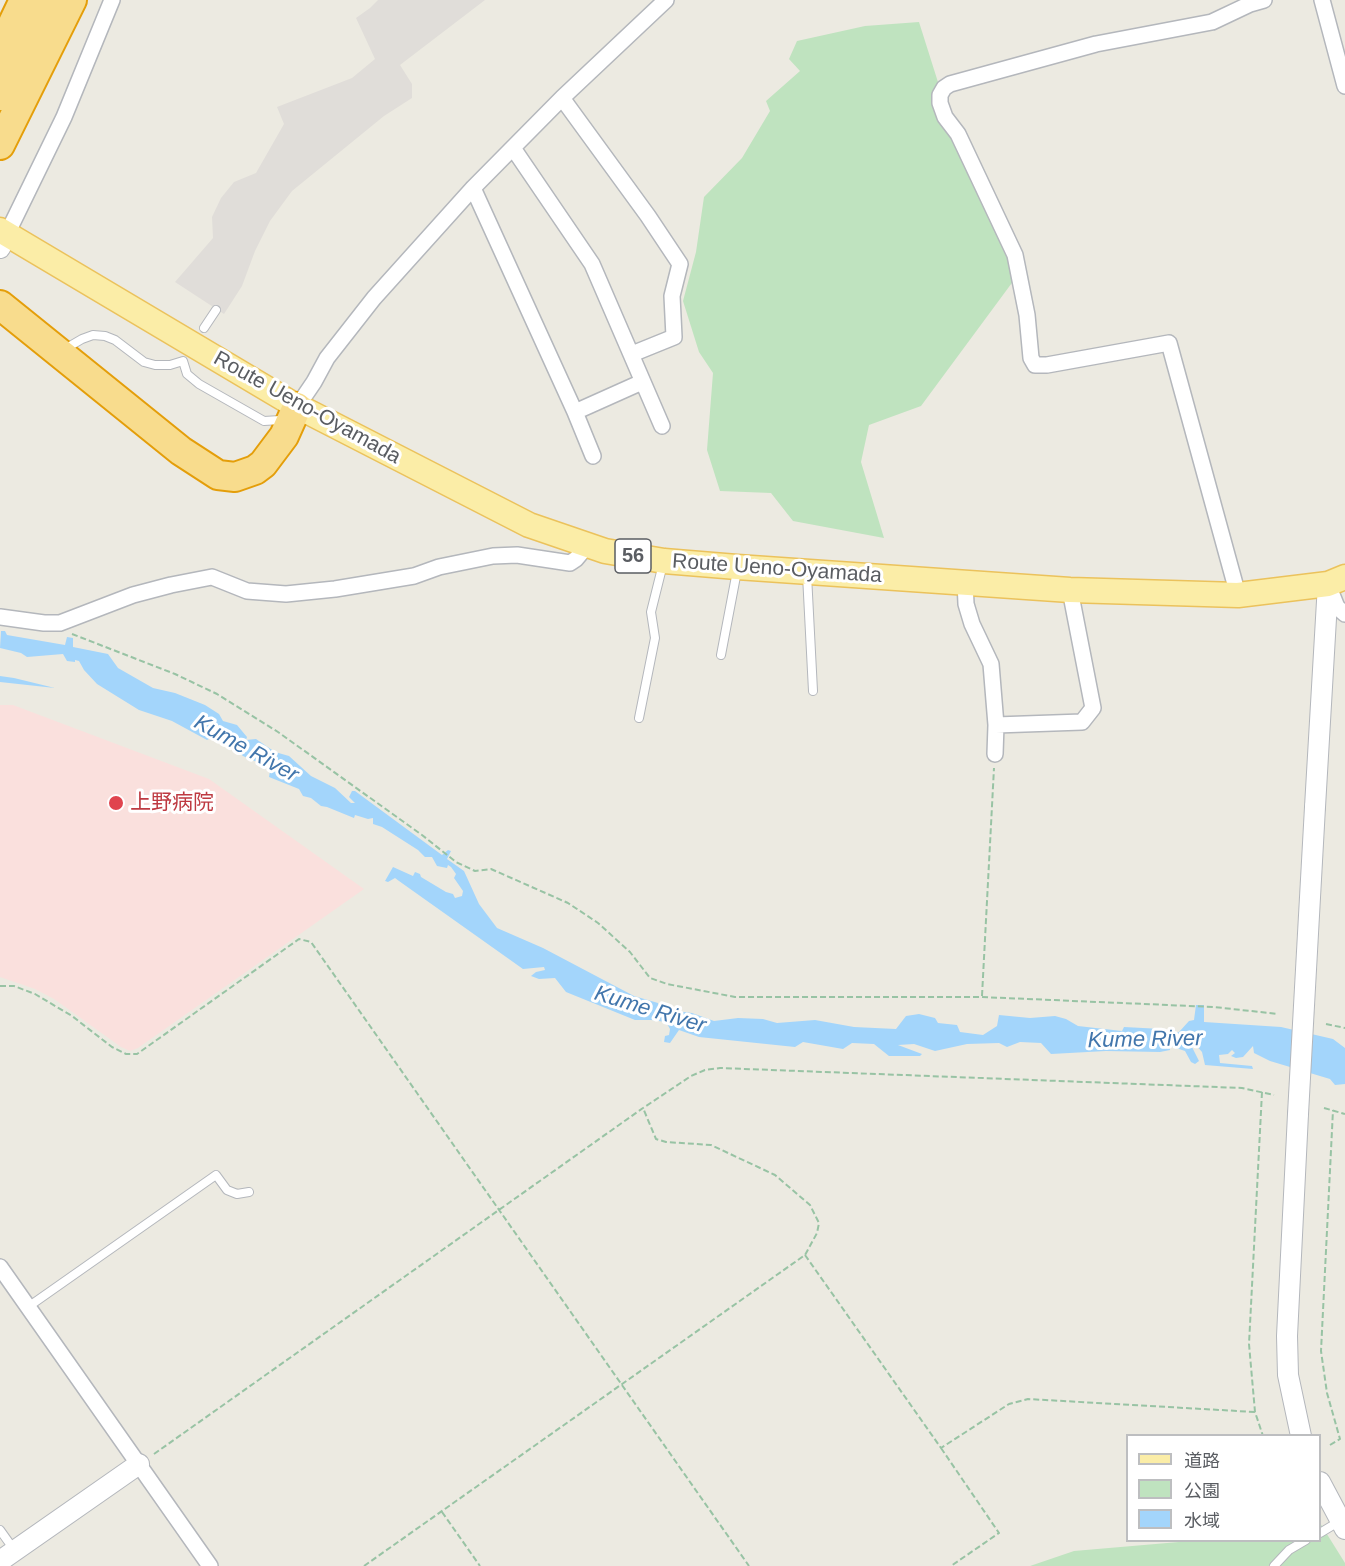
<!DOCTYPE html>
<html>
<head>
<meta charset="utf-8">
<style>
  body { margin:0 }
  #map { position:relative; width:1345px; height:1566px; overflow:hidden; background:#eceae1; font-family:Helvetica,"Noto Sans JP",sans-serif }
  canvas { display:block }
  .legend { position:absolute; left:1126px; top:1434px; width:195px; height:108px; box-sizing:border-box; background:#fff; border:2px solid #bdbec0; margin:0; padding:8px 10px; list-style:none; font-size:18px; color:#5a5d62 }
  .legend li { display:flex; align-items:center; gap:12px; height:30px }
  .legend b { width:30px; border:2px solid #bdbec0 }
</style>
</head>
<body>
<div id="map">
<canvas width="1345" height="1566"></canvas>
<ul class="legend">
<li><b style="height:8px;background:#fbeda7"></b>道路</li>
<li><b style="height:16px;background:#bfe3bf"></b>公園</li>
<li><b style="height:16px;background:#a3d5fb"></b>水域</li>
</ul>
</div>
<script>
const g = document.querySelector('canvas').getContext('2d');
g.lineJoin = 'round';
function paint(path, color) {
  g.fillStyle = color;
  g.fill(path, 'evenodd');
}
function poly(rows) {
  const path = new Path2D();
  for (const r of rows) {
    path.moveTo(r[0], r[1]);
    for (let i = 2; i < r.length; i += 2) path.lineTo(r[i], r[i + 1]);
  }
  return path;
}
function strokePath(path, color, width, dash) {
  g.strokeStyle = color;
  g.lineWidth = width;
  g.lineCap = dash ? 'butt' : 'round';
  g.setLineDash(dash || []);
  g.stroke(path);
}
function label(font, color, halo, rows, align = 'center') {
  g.font = font + ' Helvetica,"Noto Sans JP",sans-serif';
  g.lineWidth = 6;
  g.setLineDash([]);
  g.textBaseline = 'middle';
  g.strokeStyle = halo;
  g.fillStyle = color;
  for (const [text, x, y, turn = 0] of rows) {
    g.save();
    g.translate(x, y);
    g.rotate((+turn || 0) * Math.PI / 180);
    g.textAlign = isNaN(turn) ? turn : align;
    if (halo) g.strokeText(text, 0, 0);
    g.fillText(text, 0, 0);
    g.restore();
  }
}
paint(poly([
  [378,0,485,0,400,65,412,84,412,98,384,116,292,191,270,221,255,251,242,286,224,314,175,282,213,238,212,217,221,198,234,182,256,173,284,124,277,107,352,78,375,59,356,18,370,8]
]), '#e0ddd9');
paint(poly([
  [0,705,13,705,209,779,364,889,138,1048,130,1051,121,1047,54,999,35,989,0,977]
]), '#fae0dd');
paint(poly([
  [919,22,955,136,1017,276,921,406,869,425,861,462,884,538,793,521,771,493,720,491,707,450,713,373,699,352,683,301,696,252,704,197,742,158,770,111,766,101,800,71,789,59,797,41,865,26],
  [1320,1523,1345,1563,1345,1566,1030,1566,1074,1551,1202,1540,1320,1540]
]), '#bfe3bf');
paint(poly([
  [1,631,5,631,7,635,65,645,67,637,73,638,73,647,108,654,118,668,153,688,175,693,205,705,219,714,223,721,237,725,247,737,246,740,256,739,275,752,289,756,311,776,335,788,351,803,355,803,349,797,352,791,355,791,442,855,448,850,451,851,447,859,464,871,479,904,497,928,543,948,634,996,658,1003,659,1007,668,1010,692,1013,714,1021,738,1018,763,1019,777,1023,815,1020,854,1027,896,1029,906,1016,919,1014,935,1018,938,1023,957,1025,960,1032,983,1035,997,1026,999,1015,1030,1018,1055,1016,1066,1019,1078,1026,1122,1031,1124,1027,1162,1029,1172,1034,1179,1032,1189,1021,1194,1020,1196,1005,1204,1005,1204,1022,1281,1027,1333,1039,1345,1048,1345,1084,1335,1085,1330,1079,1270,1061,1254,1053,1253,1046,1243,1057,1236,1058,1231,1056,1235,1053,1232,1050,1228,1054,1219,1055,1220,1063,1252,1066,1253,1069,1205,1065,1202,1052,1195,1044,1191,1045,1199,1061,1195,1064,1191,1062,1185,1051,1170,1046,1170,1050,1160,1052,1106,1051,1051,1054,1041,1043,1020,1042,1007,1047,999,1043,967,1044,935,1051,914,1044,898,1045,922,1054,920,1056,889,1056,874,1044,852,1043,843,1049,803,1042,795,1047,699,1037,679,1030,670,1043,664,1042,665,1036,669,1035,670,1029,666,1022,651,1020,635,1020,566,992,555,978,539,979,531,976,536,972,545,970,544,967,523,969,399,881,395,878,388,882,385,881,393,867,413,876,415,872,420,874,421,877,446,892,453,894,455,898,462,896,463,891,454,878,456,874,451,867,448,865,447,868,437,866,432,857,425,857,418,850,382,827,373,824,373,818,368,819,355,815,354,818,327,807,321,806,311,798,303,796,299,789,269,777,270,771,264,765,243,756,229,743,219,741,215,736,207,740,172,721,139,710,97,684,84,670,79,661,75,660,75,662,67,661,63,654,27,657,21,653,0,648],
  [0,676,14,678,55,688,0,682]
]), '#a3d5fb');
const service = poly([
  [204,328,216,310],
  [70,346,82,339,93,335,105,336,115,340,144,362,155,365,170,365,183,361,187,374,199,384,264,421,280,420],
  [807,575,813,691],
  [721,655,737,571],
  [639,718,655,638,651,612,663,564],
  [28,1307,216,1175,227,1190,237,1194,249,1192],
  [0,1530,15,1551],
  [1320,1533,1340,1521],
  [1274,1566,1289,1550,1306,1540]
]);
const minor = poly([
  [1322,0,1345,86],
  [562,98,648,216,680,264,672,296,674,337,632,354],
  [513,148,592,264,662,426],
  [473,188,575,412,593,456],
  [7,234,64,117,112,0],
  [297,407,314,382,327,358,374,298,473,188,562,98,666,0],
  [575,412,642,382],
  [965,581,966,604,972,624,991,664,996,725,995,754],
  [1329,587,1337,607,1345,614],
  [1238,595,1169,343,1047,365,1035,365,1031,358,1027,315,1015,255,958,134,945,117,940,103,940,95,944,88,950,84,1096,44,1212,22,1250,4,1264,0],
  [0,617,44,623,60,623,133,595,171,585,212,577,247,591,286,594,335,589,414,576,439,567,493,556,517,555,570,563,576,559,581,553,583,544],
  [996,725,1082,722,1093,708,1070,590],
  [0,1267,210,1566]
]);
const tertiary = poly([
  [0,248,7,234],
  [1315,807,1328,584],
  [1298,1114,1287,1336,1288,1375,1301,1436],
  [1320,1482,1345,1529],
  [0,1561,139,1464]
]);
const primary = poly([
  [0,230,291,403,529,525,605,551,664,561,737,567,1070,590,1238,595,1328,584,1345,577]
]);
const motorway = poly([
  [0,50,24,0],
  [0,96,47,0],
  [0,145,72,0],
  [0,305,181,451,218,475,235,477,255,470,263,464,284,436,297,407]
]);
strokePath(service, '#b4b7bc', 10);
strokePath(minor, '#b4b7bc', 18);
strokePath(tertiary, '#b4b7bc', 22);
strokePath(primary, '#ebc25c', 27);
strokePath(motorway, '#e49e0a', 32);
strokePath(poly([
  [72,634,175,674,217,694,278,732,422,835,456,862,475,871,491,869,568,903,598,923,630,952,650,978,667,984,735,997,982,997,1214,1007,1278,1014],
  [0,986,14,986,35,994,72,1016,112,1047,126,1054,137,1054,299,939,311,942,749,1566],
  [982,996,994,768],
  [1326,1024,1345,1028],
  [1262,1092,1249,1344,1255,1412,1263,1436],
  [1324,1108,1345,1114],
  [805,1255,941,1448,1009,1404,1028,1399,1255,1412],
  [1330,1445,1340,1439,1327,1393,1321,1351,1333,1110],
  [941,1448,999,1533,951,1566],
  [154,1454,643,1108,691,1076,705,1070,720,1068,1242,1088,1274,1095],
  [442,1512,480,1566],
  [364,1566,805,1255,817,1233,819,1223,810,1205,775,1175,711,1145,666,1142,656,1139,643,1108]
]), '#98c3a4', 2, [6, 3]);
strokePath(service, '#fff', 8);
strokePath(minor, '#fff', 15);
strokePath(tertiary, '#fff', 20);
strokePath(primary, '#fbeda7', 24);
strokePath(motorway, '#f8dc8d', 28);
const tertiaryBridge = poly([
  [1298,1114,1315,807]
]);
strokePath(tertiaryBridge, '#b4b7bc', 22, []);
strokePath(tertiaryBridge, '#fff', 20);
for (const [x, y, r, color] of [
  [116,803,8,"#e0444e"]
]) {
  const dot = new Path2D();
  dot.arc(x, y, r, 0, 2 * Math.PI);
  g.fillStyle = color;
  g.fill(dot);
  strokePath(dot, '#fff', 2);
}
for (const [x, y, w] of [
  [633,556,36]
]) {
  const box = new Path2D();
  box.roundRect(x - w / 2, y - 17, w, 34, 4.5);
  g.fillStyle = '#fff';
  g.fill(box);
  strokePath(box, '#5a5d62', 1.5);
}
label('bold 20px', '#5a5d62', null, [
  ["56",633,556]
]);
label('21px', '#5a5d62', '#fff', [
  ["Route Ueno-Oyamada",307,408,29],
  ["Route Ueno-Oyamada",777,569,4]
]);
label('21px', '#be3a42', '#fff', [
  ["上野病院",130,803]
], 'left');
label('italic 22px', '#4276ac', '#fff', [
  ["Kume River",246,749,29],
  ["Kume River",650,1010,17],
  ["Kume River",1145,1040,-1]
]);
</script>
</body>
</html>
